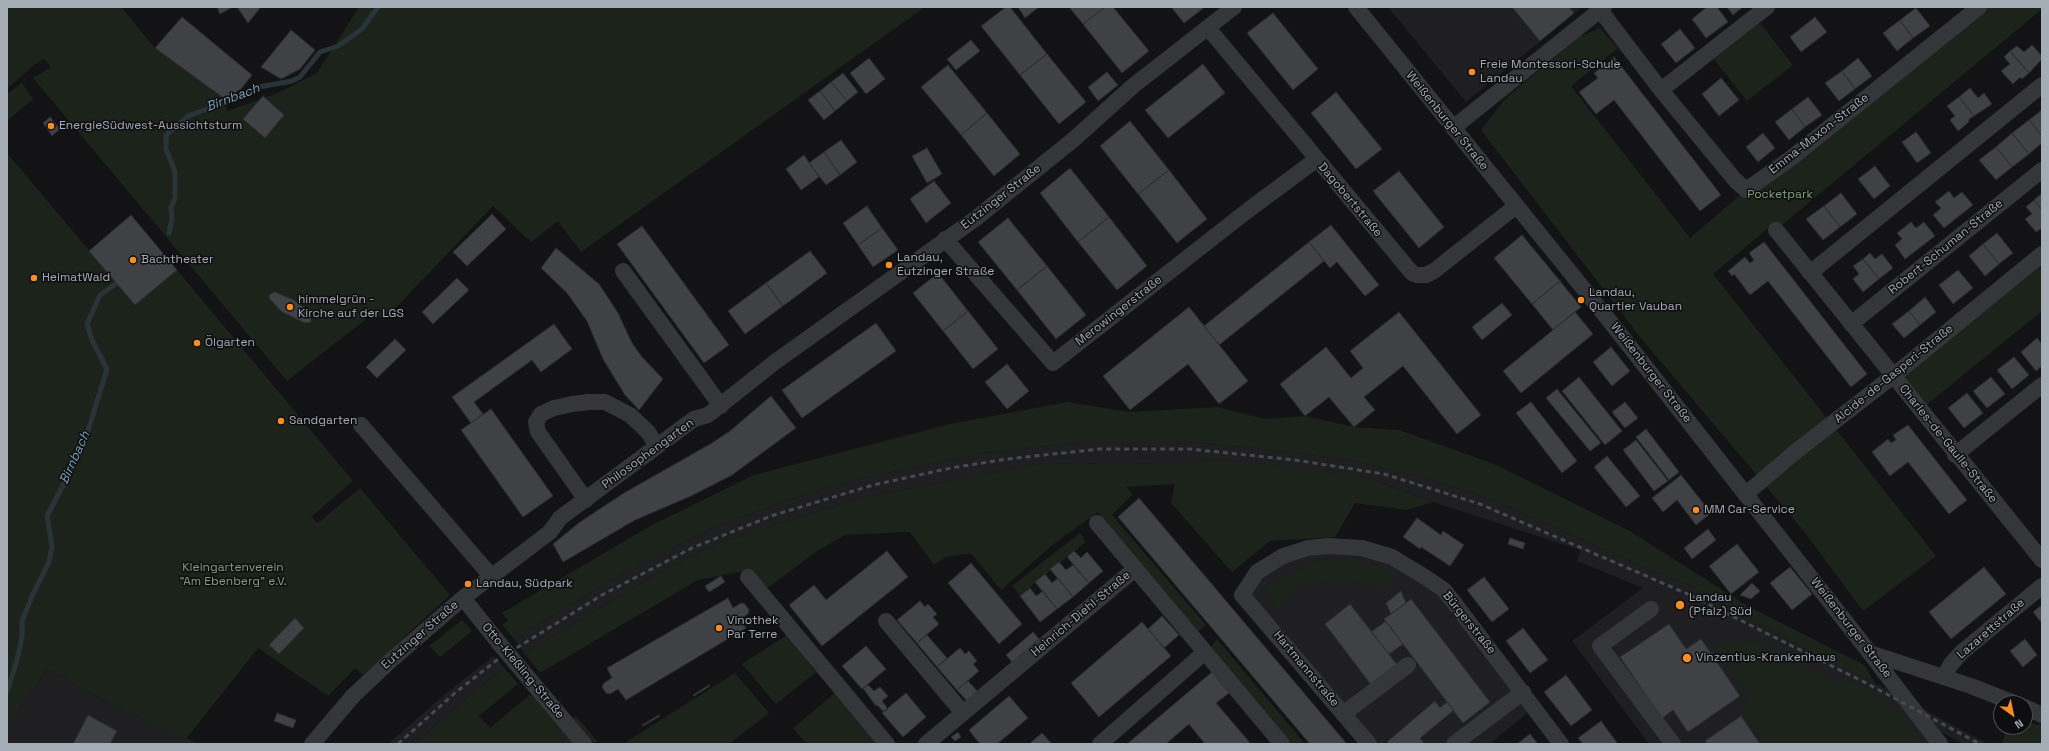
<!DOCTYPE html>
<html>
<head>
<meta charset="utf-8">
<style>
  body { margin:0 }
  #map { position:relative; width:2049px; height:751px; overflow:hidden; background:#131315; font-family:"Space Grotesk",sans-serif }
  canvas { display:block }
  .frame { position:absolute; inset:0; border:8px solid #a4acb6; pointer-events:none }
  .north { position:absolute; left:1993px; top:695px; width:40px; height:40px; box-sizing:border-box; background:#0e0e10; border:1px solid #4a4d52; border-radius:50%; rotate:147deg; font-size:11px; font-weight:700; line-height:16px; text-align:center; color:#a4acb6 }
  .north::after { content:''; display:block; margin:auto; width:14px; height:18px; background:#f88d28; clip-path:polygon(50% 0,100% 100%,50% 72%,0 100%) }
</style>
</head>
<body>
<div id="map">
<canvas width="2049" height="751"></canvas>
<div class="frame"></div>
<div class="north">N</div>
</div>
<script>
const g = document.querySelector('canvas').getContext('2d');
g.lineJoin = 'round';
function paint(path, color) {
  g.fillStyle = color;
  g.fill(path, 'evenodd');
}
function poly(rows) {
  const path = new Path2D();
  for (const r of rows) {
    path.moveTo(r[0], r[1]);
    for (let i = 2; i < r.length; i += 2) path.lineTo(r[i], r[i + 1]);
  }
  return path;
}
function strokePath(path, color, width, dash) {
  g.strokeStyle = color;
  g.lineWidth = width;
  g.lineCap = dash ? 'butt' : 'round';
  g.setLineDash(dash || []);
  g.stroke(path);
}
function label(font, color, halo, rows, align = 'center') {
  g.font = font + ' "Space Grotesk",sans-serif';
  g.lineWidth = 3;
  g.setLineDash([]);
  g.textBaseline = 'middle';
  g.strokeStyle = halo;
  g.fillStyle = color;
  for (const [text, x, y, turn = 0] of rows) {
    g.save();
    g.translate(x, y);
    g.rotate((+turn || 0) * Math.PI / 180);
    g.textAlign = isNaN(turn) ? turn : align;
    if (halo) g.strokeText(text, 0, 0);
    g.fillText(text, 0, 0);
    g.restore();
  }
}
paint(poly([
  [1388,7,1582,7,1466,102],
  [1092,441,1172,441,1246,447,1349,460,1429,479,1496,501,1637,564,1686,584,1810,652,1875,683,1988,744,1963,744,1922,721,1939,744,1649,744,1572,641,1643,588,1577,561,1580,550,1433,502,1371,479,1226,460,1156,464,1043,463,860,498,716,544,667,568,524,653,514,639,624,573,714,527,777,504,841,483,982,453],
  [1346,546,1425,577,1534,707,1490,744,1369,744,1242,595,1270,564],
  [494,656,504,668,457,706,415,744,388,744,451,689],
  [47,669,124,711,200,744,7,744,7,726]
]), '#1f1f22');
paint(poly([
  [7,7,121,7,155,48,225,99,227,111,278,93,317,73,359,7,925,7,581,252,558,221,531,242,493,206,384,320,375,312,287,381,33,78,51,67,44,59,34,65,7,89],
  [1979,7,2042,7,2042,9,1776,230,1772,225,1713,274,1936,556,1863,611,1803,530,1640,337,1481,130,1505,99,1579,37,1600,28,1618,48,1571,86,1690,238,1746,190],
  [1760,23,1793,65,1747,101,1714,59],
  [22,83,33,99,7,121,7,94],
  [7,153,135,305,177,270,353,481,311,517,318,523,360,488,450,595,363,675,355,668,328,696,258,648,186,739,124,711,47,669,7,726],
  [2042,254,2042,311,1920,410,1893,376],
  [1067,402,1130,412,1217,407,1265,419,1305,416,1354,427,1399,430,1494,464,1628,530,1746,605,1864,665,1875,683,1810,652,1686,584,1637,564,1496,501,1429,479,1349,460,1246,447,1172,441,1092,441,982,453,841,483,777,504,714,527,624,573,514,639,502,625,508,621,502,613,652,525,754,475,950,424],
  [1226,460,1293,467,1371,479,1433,502,1407,510,1355,503,1335,537,1270,541,1232,572,1171,503,1175,484,1126,487,1133,494,1112,515,1206,625,1198,632,1098,512,1056,542,1001,590,971,553,946,557,934,565,910,532,845,535,817,551,761,593,743,571,698,580,540,673,524,653,667,568,716,544,860,498,1043,463,1156,464],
  [1080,533,1086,542,1020,595,1012,586],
  [1315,561,1361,561,1398,573,1388,588,1340,581,1301,585,1277,608,1265,588],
  [462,620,472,631,440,657,429,646],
  [787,635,816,672,776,704,742,664],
  [1217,639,1305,744,1292,744,1211,647],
  [1754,640,1838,684,1843,676,1903,713,1922,744,1764,744,1738,706,1750,697,1715,645],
  [504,668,518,684,479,716,490,728,532,693,576,744,415,744,457,706],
  [735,673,769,713,729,744,623,744],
  [835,693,878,744,806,744,793,728],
  [576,716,597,741,594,744,573,719],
  [2025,723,2042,725,2042,744,2002,744,2007,727,2025,727]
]), '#1b231b');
strokePath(poly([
  [169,233,172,219,171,208,175,198,175,172,166,149,166,135,190,115,225,103,259,87,292,81,300,77,320,52,338,46,362,29,378,7],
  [7,692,17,660,22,637,22,621,32,596,49,562,52,546,47,516,83,447,107,369,92,340,87,324,100,295,121,280]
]), '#293439', 5);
const building = poly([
  [217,7,233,7,220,14,217,7],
  [237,7,261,7,248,23,237,7],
  [1006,7,1010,7,1047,54,1020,75,981,26,1006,7],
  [1018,7,1039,7,1025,18,1018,7],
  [1069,7,1105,7,1083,24,1069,7],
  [1105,7,1113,7,1149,51,1122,73,1083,24,1105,7],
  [1171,7,1205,7,1184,23,1171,7],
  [1512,7,1569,7,1574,13,1540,41,1512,7],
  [1707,7,1717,7,1728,22,1706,38,1692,19,1707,7],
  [1727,7,1743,7,1733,15,1727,7],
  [1916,8,1930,26,1913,38,1900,20,1916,8],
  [1273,13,1318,69,1293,90,1247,33,1273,13],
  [182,17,252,75,241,89,225,99,155,48,182,17],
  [1815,17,1827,32,1801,52,1790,37,1815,17],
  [1900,20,1913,38,1897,51,1883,33,1900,20],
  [1680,29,1695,48,1676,63,1661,44,1680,29],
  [291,30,315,50,300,69,281,79,261,67,291,30],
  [971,40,980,51,956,70,947,59,971,40],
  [2032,45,2042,56,2042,59,2029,73,2010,51,2017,46,2024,52,2032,45],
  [2010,51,2029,73,2022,79,2020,77,2013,84,2001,71,2010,64,2004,57,2010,51],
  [1047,54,1086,102,1059,124,1020,75,1047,54],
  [1614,57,1721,195,1700,211,1614,100,1596,114,1579,92,1598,78,1594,73,1614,57],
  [869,58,885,79,866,94,850,73,869,58],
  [1858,58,1872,76,1855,89,1842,71,1858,58],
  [1203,64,1225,93,1168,138,1145,110,1203,64],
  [948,65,987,113,961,135,921,87,948,65],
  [1842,71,1855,89,1839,101,1825,83,1842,71],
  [1107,72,1118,85,1098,101,1088,87,1107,72],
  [843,73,858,92,847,101,831,82,843,73],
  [1721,78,1739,100,1719,116,1702,94,1721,78],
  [831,82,847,101,835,111,820,91,831,82],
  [1970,88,1978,98,1984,93,1992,104,1974,116,1959,97,1970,88],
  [820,91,835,111,824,120,808,100,820,91],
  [1336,92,1382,149,1356,169,1311,113,1336,92],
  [263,96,284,115,265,138,243,119,263,96],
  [1808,97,1822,115,1805,127,1792,109,1808,97],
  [1959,97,1974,116,1968,120,1969,122,1958,131,1950,120,1955,116,1947,106,1959,97],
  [1792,109,1805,127,1789,140,1775,122,1792,109],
  [2042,110,2042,136,2029,120,2042,110],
  [987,113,1020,154,994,176,961,135,987,113],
  [50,117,60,129,52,136,43,123,50,117],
  [2029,120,2042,136,2042,143,2029,154,2012,133,2029,120],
  [1130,121,1169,170,1138,194,1100,146,1130,121],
  [1916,132,1931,153,1917,163,1902,142,1916,132],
  [1763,133,1775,148,1758,162,1746,147,1763,133],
  [2012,133,2029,154,2012,167,1996,147,2012,133],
  [841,140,857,162,840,175,824,152,841,140],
  [1996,147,2012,167,1996,180,1979,160,1996,147],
  [927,148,942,174,927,183,912,156,927,148],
  [824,152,840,175,826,185,809,163,824,152],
  [804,155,819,177,801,190,786,169,804,155],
  [1875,166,1890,186,1874,199,1858,179,1875,166],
  [1070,168,1109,217,1078,242,1040,193,1070,168],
  [1169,170,1207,219,1177,243,1138,194,1169,170],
  [1399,171,1444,227,1419,248,1373,191,1399,171],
  [934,181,951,203,926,223,910,199,934,181],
  [1949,191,1954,198,1962,192,1973,205,1944,228,1933,215,1941,208,1935,202,1949,191],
  [1841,193,1857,214,1840,227,1824,206,1841,193],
  [2041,194,2042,195,2042,210,2034,200,2041,194],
  [2034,200,2042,210,2042,228,2036,232,2025,219,2032,214,2026,207,2034,200],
  [867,206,882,228,858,245,843,223,867,206],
  [1824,206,1840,227,1823,240,1806,219,1824,206],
  [492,214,506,229,467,266,453,252,492,214],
  [131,215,177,270,135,305,89,251,131,215],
  [1109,217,1147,266,1117,290,1078,242,1109,217],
  [1008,218,1047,266,1017,290,978,242,1008,218],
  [1911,222,1916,228,1924,222,1935,236,1905,259,1895,245,1902,239,1897,233,1911,222],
  [1331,225,1379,285,1365,296,1337,262,1330,268,1309,242,1331,225],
  [642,226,729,345,704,363,617,244,642,226],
  [882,228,898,250,873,267,858,245,882,228],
  [1997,233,2013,253,1999,264,1983,244,1997,233],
  [1522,235,1560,281,1532,304,1494,258,1522,235],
  [1309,242,1324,261,1219,345,1204,326,1309,242],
  [1764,242,1867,374,1851,387,1768,281,1750,295,1734,274,1732,276,1728,271,1745,257,1750,263,1754,260,1749,253,1764,242],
  [1983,244,1999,264,1985,276,1969,256,1983,244],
  [556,248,599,284,618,313,632,343,642,357,663,379,639,410,625,395,603,359,587,321,567,293,541,268,556,248],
  [810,251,827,273,783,306,766,283,810,251],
  [1870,253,1875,259,1882,254,1893,268,1879,279,1863,259,1870,253],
  [1863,259,1879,279,1863,292,1853,279,1859,274,1853,266,1863,259],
  [1047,266,1086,315,1056,339,1017,290,1047,266],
  [1958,270,1973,288,1953,304,1939,285,1958,270],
  [938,273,968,311,943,331,913,293,938,273],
  [457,278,469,290,433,324,422,312,457,278],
  [1560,281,1581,307,1553,330,1532,304,1560,281],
  [766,283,783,306,745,334,728,311,766,283],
  [275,292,294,300,304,308,311,318,311,322,305,323,282,312,269,298,269,295,275,292],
  [1925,297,1936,312,1920,325,1909,311,1925,297],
  [1502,303,1512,315,1482,340,1472,327,1502,303],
  [1189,307,1248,381,1219,404,1188,364,1130,410,1103,376,1189,307],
  [968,311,998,349,973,369,943,331,968,311],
  [1909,311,1920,325,1904,338,1892,324,1909,311],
  [1399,312,1481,415,1457,434,1403,366,1364,397,1375,410,1354,427,1329,397,1305,416,1280,384,1326,347,1351,378,1363,368,1350,351,1399,312],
  [1575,312,1593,334,1521,393,1503,371,1575,312],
  [876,323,896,351,802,418,782,390,876,323],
  [554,324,572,349,541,372,532,360,474,402,483,414,471,423,452,397,554,324],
  [2037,338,2042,344,2042,366,2036,371,2021,352,2037,338],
  [395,339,406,350,377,378,366,367,395,339],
  [1611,347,1630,371,1612,386,1593,362,1611,347],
  [2014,357,2029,375,2012,389,1997,370,2014,357],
  [1007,364,1029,391,1007,409,985,382,1007,364],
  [1579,377,1622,431,1605,445,1562,391,1579,377],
  [1991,377,2005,394,1987,408,1973,391,1991,377],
  [1557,389,1601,443,1590,451,1546,398,1557,389],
  [1967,393,1983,413,1964,428,1948,408,1967,393],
  [771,396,796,428,732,475,691,496,635,520,563,562,553,544,580,522,624,493,712,443,730,431,771,396],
  [1531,402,1577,461,1562,473,1516,413,1531,402],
  [1625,402,1638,418,1625,428,1612,412,1625,402],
  [491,409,553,496,523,517,461,430,491,409],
  [1908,425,1967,500,1949,514,1908,462,1890,476,1872,452,1888,439,1891,443,1896,440,1893,435,1908,425],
  [1646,429,1679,472,1669,480,1636,437,1646,429],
  [1636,440,1668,481,1654,491,1623,450,1636,440],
  [1607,456,1640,496,1626,507,1594,467,1607,456],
  [1681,475,1711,513,1696,525,1677,500,1663,512,1652,498,1681,475],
  [1139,498,1347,744,1310,744,1118,517,1139,498],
  [1417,518,1441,535,1443,531,1464,545,1450,566,1421,547,1420,549,1403,537,1417,518],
  [1708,529,1716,540,1692,559,1684,548,1708,529],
  [1510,538,1525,543,1523,549,1508,544,1510,538],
  [1737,544,1759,572,1731,594,1709,566,1737,544],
  [887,551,908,577,822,646,789,605,814,585,826,600,887,551],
  [1074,551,1081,558,1087,552,1103,571,1089,583,1067,557,1074,551],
  [1059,562,1066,570,1073,565,1089,583,1073,597,1050,569,1059,562],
  [971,563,1022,624,999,644,948,583,971,563],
  [1790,567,1812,594,1792,610,1770,583,1790,567],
  [1984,567,2006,594,1951,639,1929,612,1984,567],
  [1045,574,1052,583,1058,578,1073,597,1057,609,1035,582,1045,574],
  [721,576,725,582,709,592,705,586,721,576],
  [1484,577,1509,609,1492,622,1467,590,1484,577],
  [1752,583,1760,591,1751,599,1740,595,1752,583],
  [1030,588,1036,596,1043,591,1057,609,1040,622,1020,596,1030,588],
  [1401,591,1406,603,1391,614,1386,603,1401,591],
  [728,598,733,608,741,603,745,604,749,610,748,614,740,619,746,628,626,700,618,689,610,694,606,693,602,687,604,683,612,678,607,668,728,598],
  [1411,599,1490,702,1463,723,1384,619,1411,599],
  [920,601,925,607,928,604,937,614,933,617,939,624,917,643,897,620,920,601],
  [1350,604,1398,666,1372,686,1325,624,1350,604],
  [2042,605,2042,623,2033,612,2042,605],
  [1162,616,1179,635,1164,648,1148,629,1162,616],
  [295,618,304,628,279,654,269,645,295,618],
  [1386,621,1403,644,1389,654,1371,632,1386,621],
  [1142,622,1171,656,1099,717,1071,683,1142,622],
  [1669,624,1686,649,1701,639,1740,696,1688,732,1673,710,1662,718,1620,657,1669,624],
  [1523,628,1548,660,1530,673,1506,641,1523,628],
  [1033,632,1039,639,1012,662,1006,655,1033,632],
  [927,635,947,658,937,667,917,643,927,635],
  [2025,639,2037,655,2023,667,2010,651,2025,639],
  [866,646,886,669,862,689,842,666,866,646],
  [960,648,965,654,969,651,977,661,973,664,979,671,957,690,937,667,960,648],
  [1212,672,1229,693,1216,703,1251,744,1205,744,1189,724,1166,744,1127,744,1212,672],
  [1566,675,1592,710,1571,726,1544,692,1566,675],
  [968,681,978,692,967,701,957,690,968,681],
  [709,685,710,686,694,696,693,695,709,685],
  [868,685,874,691,880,687,888,696,882,701,888,709,884,712,877,705,876,706,863,688,868,685],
  [906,693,926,717,903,737,882,713,906,693],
  [1009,696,1028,718,997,744,980,744,969,730,1009,696],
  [1435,701,1440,708,1447,702,1454,710,1420,738,1425,744,1389,744,1387,742,1435,701],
  [277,713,296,720,293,728,274,721,277,713],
  [88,715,117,731,110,744,73,744,88,715],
  [659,715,660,716,643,726,642,725,659,715],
  [1741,716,1760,744,1707,744,1705,741,1741,716],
  [1601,721,1618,744,1583,744,1578,738,1601,721],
  [958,732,961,737,955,741,951,737,958,732],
  [1042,733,1052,744,1029,744,1042,733],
  [1530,734,1538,744,1517,744,1530,734]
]);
paint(building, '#3f4145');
strokePath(building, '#2d2d31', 1);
strokePath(poly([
  [1356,7,1612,324,1870,653,1940,744],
  [1600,10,1661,90,1735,180,1746,190,1790,159,1979,7],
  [1208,28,1412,273,1417,275,1426,275,1434,271,1516,206],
  [1661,90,1767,7],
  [1453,128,1604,7],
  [1776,230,2042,560],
  [945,239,1053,363,1247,211,1317,159],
  [623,271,721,406],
  [1810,273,2042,85],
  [1851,324,2042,170],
  [361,425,491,576],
  [1955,455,2042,385],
  [1746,494,1794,453,1893,376,2042,254],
  [586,500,538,432,536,422,541,414,554,408,572,404,589,402,605,402,630,415,648,432,657,446],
  [1097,523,1282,744],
  [748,577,887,744],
  [463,598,499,643],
  [1651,609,1600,646,1673,744],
  [886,621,963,713],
  [1870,653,1971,686,2014,703],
  [1944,677,1951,664,1962,652,2042,586],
  [530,680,584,744],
  [2025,707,2042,715],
  [1343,714,1408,665],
  [312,744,353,696,390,661,463,598,550,532,560,518,694,419,708,415,775,362,975,219,1073,140,1133,86,1234,7],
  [926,744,1135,569],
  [1100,744,1205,652],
  [1369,744,1242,595,1257,572,1283,556,1308,548,1328,546,1362,548,1392,557,1425,577,1444,590,1456,605,1561,744],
  [1454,744,1523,692]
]), '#34363a', 16);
strokePath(poly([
  [398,744,455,693,497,660,602,595,692,548,771,516,873,485,951,468,1007,459,1100,449,1189,449,1295,460,1384,474,1480,504,1690,595,1868,684,1980,744]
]), '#474a4f', 3, [5, 4]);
strokePath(poly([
  [499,643,530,680]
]), '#34363a', 16);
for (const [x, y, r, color] of [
  [1472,72,4,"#f88d28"],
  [51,126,4,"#f88d28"],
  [133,260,4,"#f88d28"],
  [889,265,4,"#f88d28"],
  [34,278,4,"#f88d28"],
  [1581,300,4,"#f88d28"],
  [290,307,4,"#f88d28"],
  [197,343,4,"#f88d28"],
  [281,421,4,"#f88d28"],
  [1696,510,4,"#f88d28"],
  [468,584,4,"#f88d28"],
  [1680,605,5,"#f88d28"],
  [719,628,4,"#f88d28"],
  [1687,658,5,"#f88d28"]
]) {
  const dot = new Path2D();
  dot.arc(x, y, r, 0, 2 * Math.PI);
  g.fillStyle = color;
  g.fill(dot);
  strokePath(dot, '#0e0e10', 1.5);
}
label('12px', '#a4acb6', '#0e0e10', [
  ["Freie Montessori-Schule",1480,65],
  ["Landau",1480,79],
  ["EnergieSüdwest-Aussichtsturm",59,126],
  ["Landau,",897,258],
  ["Eutzinger Straße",897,272],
  ["Bachtheater",141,260],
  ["HeimatWald",42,278],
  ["Landau,",1589,293],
  ["Quartier Vauban",1589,307],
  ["himmelgrün -",298,300],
  ["Kirche auf der LGS",298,314],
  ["Ölgarten",205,343],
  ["Sandgarten",289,421],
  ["MM Car-Service",1704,510],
  ["Landau, Südpark",476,584],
  ["Landau",1689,598],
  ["(Pfalz) Süd",1689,612],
  ["Vinothek",727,621],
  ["Par Terre",727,635],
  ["Vinzentius-Krankenhaus",1696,658]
], 'left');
label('12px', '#a4acb6', '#0e0e10', [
  ["Weißenburger Straße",1447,121,51],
  ["Emma-Maxon-Straße",1819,134,-38],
  ["Eutzinger Straße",1001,197,-38],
  ["Dagobertstraße",1350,200,50],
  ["Robert-Schuman-Straße",1946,247,-39],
  ["Merowingerstraße",1119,311,-38],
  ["Weißenburger Straße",1651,373,52],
  ["Alcide-de-Gasperi-Straße",1894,374,-39],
  ["Charles-de-Gaulle-Straße",1948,444,51],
  ["Philosophengarten",648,454,-36],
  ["Heinrich-Diehl-Straße",1081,614,-40],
  ["Bürgerstraße",1469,623,51],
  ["Weißenburger Straße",1851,628,52],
  ["Lazarettstraße",1991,629,-41],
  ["Eutzinger Straße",420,635,-41],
  ["Hartmannstraße",1306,669,50],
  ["Otto-Kießling-Straße",523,671,50]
]);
label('12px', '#7fa17a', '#0e0e10', [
  ["Pocketpark",1780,195],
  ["Kleingartenverein",233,568],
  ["\"Am Ebenberg\" e.V.",233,582]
]);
label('italic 13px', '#79a2b2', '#0e0e10', [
  ["Birnbach",233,98,-21],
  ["Birnbach",75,458,-66]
]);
</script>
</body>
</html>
